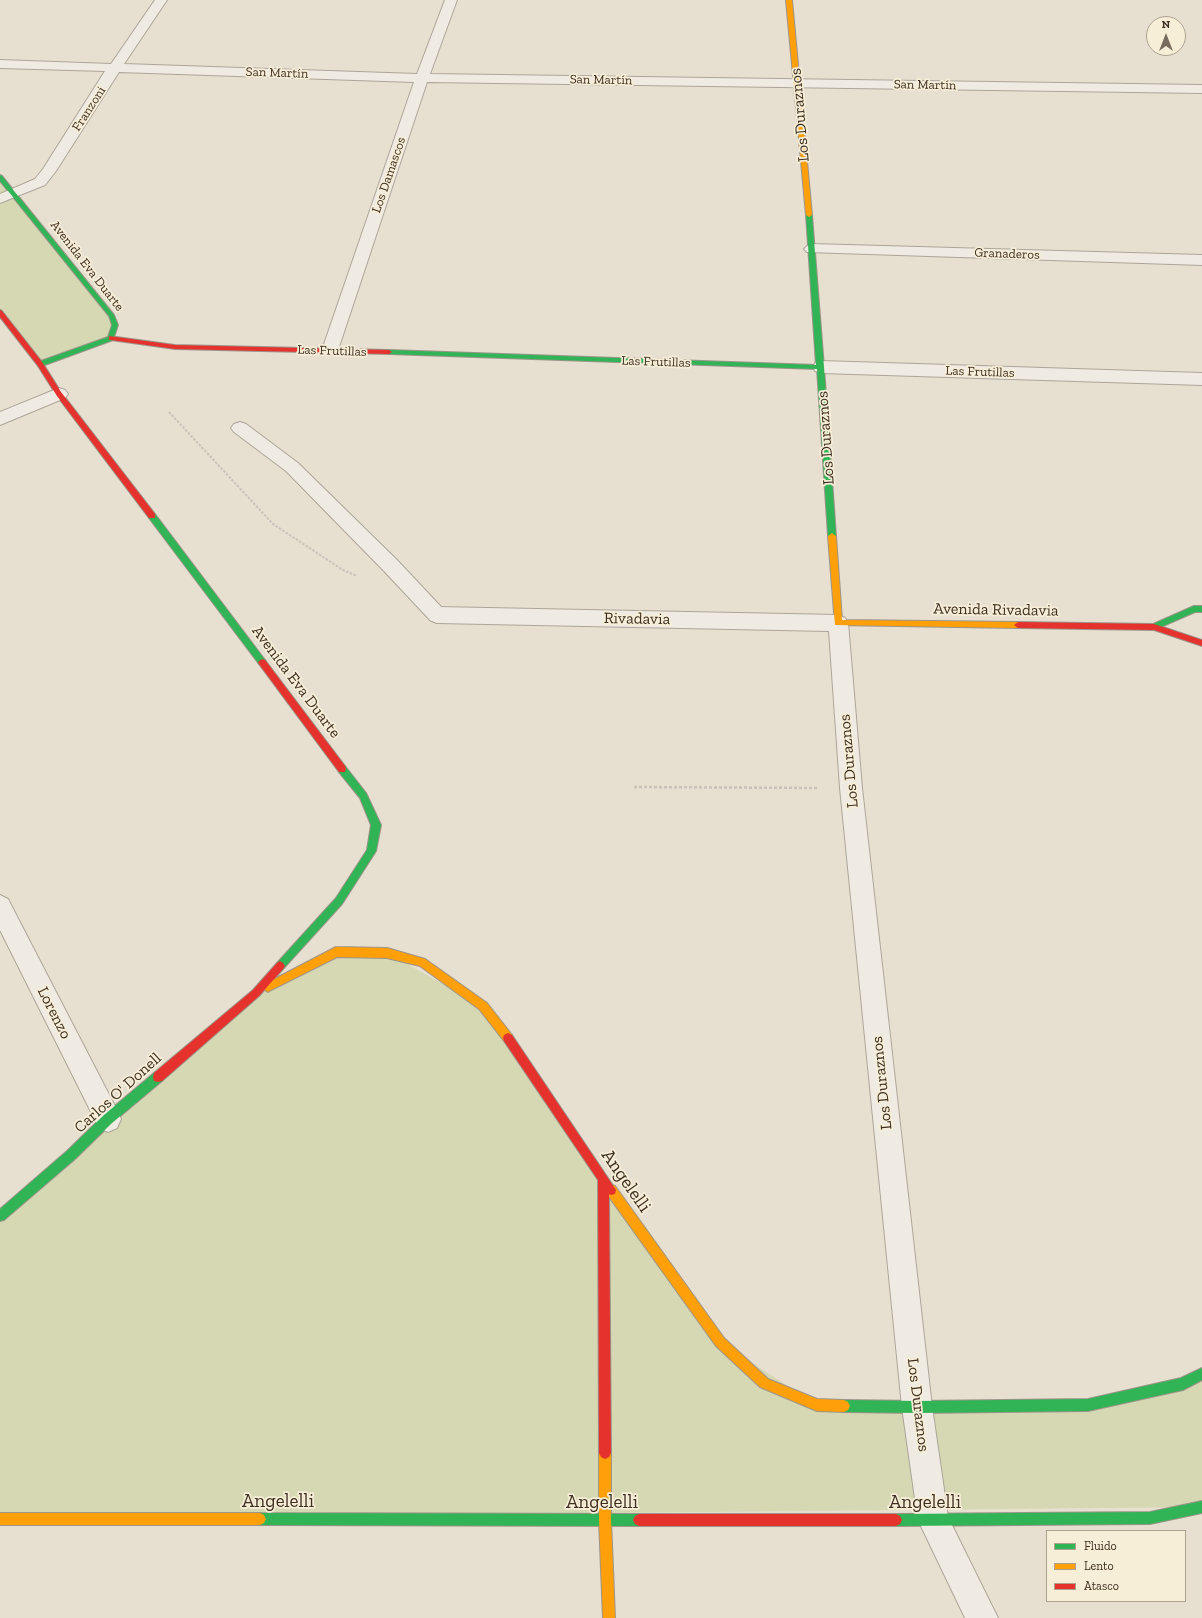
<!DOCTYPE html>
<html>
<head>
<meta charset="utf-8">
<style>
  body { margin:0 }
  #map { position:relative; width:1202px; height:1618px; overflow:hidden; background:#e7e0d1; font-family:"Zilla Slab",serif }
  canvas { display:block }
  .legend { position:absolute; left:1046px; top:1530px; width:140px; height:72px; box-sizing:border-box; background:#f7eed8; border:1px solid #ada18e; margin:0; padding:5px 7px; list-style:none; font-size:12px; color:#3d2e20 }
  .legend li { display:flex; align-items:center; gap:8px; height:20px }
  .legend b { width:20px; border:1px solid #ada18e }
  .north { position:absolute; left:1146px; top:16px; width:40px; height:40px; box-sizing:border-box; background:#f7eed8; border:1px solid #ada18e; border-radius:50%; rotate:0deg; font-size:11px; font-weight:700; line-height:16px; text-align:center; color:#3d2e20 }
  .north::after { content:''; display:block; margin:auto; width:14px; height:18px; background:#786c5e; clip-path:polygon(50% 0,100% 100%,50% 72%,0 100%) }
</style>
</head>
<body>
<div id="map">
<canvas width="1202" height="1618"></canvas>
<ul class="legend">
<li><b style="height:5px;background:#30b455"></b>Fluido</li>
<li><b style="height:5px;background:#ff9f0a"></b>Lento</li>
<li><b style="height:5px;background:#e5322d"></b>Atasco</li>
</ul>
<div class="north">N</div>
</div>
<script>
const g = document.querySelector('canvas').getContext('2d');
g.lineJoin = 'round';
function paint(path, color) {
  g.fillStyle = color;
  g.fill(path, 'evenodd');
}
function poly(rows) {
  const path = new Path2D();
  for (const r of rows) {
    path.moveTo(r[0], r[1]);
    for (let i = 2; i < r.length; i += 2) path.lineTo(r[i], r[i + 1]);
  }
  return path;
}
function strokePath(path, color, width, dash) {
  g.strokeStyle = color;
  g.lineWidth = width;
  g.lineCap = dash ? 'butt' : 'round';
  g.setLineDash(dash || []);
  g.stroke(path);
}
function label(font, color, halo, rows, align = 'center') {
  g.font = font + ' "Zilla Slab",serif';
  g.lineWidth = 3.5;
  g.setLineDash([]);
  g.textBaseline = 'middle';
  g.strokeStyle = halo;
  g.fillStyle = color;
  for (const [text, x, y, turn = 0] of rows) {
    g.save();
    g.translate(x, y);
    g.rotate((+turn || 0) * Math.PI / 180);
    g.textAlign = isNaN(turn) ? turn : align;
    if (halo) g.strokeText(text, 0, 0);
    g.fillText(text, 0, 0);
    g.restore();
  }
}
paint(poly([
  [0,177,112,316,111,338,40,364,0,312],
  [336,952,387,953,483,1006,720,1342,817,1405,1088,1405,1202,1374,1202,1507,0,1519,0,1216,256,993]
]), '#d6d7b3');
const lane = poly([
  [240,422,246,424,298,463,398,561,444,610,447,615,444,620,437,623,430,620,384,571,286,471,234,432,231,428,234,424,240,422]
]);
const street = poly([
  [155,0,167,0,124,64,417,74,445,0,457,0,430,74,1202,85,1202,93,427,82,338,350,336,354,330,355,324,354,322,350,414,82,119,72,56,171,45,185,0,203,0,194,35,179,43,169,105,71,0,68,0,60,111,64,155,0],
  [812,244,1202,255,1202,265,807,252,804,249,807,246,812,244],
  [821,361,1202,373,1202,385,821,373,815,371,813,367,815,363,821,361],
  [59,388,65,390,68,394,65,398,0,425,0,412,59,388],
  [437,607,838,615,845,618,848,623,862,788,932,1407,948,1517,998,1618,965,1618,918,1520,902,1407,840,788,829,631,437,623,430,620,427,615,430,610,437,607],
  [0,895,8,899,117,1110,121,1119,117,1128,108,1132,99,1128,0,930,0,895]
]);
const fast = poly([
  [0,175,2,176,114,315,118,325,113,340,42,366,38,366,38,362,108,337,112,325,109,316,0,181,0,175],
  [809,213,812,215,824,367,836,536,835,538,832,539,828,536,817,369,389,354,386,352,389,350,816,365,806,215,809,213],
  [152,513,155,514,265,660,266,662,265,664,259,664,149,518,149,514,152,513],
  [1194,606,1202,606,1202,612,1195,612,1154,630,1150,627,1151,625,1194,606],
  [342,765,345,766,366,793,381,825,376,851,342,904,283,969,280,971,277,969,275,966,277,963,336,898,367,850,371,825,360,798,339,772,338,769,339,766,342,765],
  [158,1072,162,1073,163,1077,162,1081,112,1123,75,1159,4,1220,0,1221,0,1209,67,1151,104,1115,154,1073,158,1072],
  [1202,1368,1202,1380,1183,1390,1088,1411,917,1413,844,1412,840,1410,838,1406,840,1402,844,1400,917,1401,1088,1399,1181,1378,1202,1368],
  [1202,1501,1202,1513,1150,1524,896,1526,892,1524,890,1520,892,1516,896,1514,1150,1512,1202,1501],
  [260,1513,639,1514,643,1516,645,1520,643,1524,639,1526,260,1525,256,1523,254,1519,256,1515,260,1513]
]);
const slow = poly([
  [786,0,792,0,812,215,809,217,806,215,786,0],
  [832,533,836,536,842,620,1018,622,1022,625,1018,628,835,625,828,536,832,533],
  [336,947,387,948,425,959,487,1003,512,1035,513,1038,512,1041,508,1043,504,1041,479,1009,420,966,387,958,337,957,271,990,268,992,265,990,263,987,265,984,336,947],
  [611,1185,615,1186,724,1338,768,1379,817,1399,844,1400,848,1402,850,1406,848,1410,844,1412,817,1411,760,1387,716,1346,607,1194,606,1190,607,1186,611,1185],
  [605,1447,609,1449,611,1453,611,1520,615,1618,603,1618,599,1520,599,1453,601,1449,605,1447],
  [0,1513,260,1513,264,1515,266,1519,264,1523,260,1525,0,1525,0,1513]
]);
const jam = poly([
  [0,310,2,311,42,362,61,392,155,514,155,518,149,518,57,396,38,366,0,317,0,310],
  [109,336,175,345,389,350,392,352,389,354,175,349,111,340,109,340,109,336],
  [1018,622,1154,624,1202,640,1202,646,1154,630,1018,628,1014,625,1018,622],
  [262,659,265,660,345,766,346,769,345,772,339,772,259,664,258,662,262,659],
  [280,961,283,963,285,966,283,969,259,996,162,1081,158,1082,154,1081,153,1077,154,1073,253,990,277,963,280,961],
  [508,1033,512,1035,616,1190,615,1194,611,1195,609,1194,611,1453,609,1457,605,1459,601,1457,599,1453,598,1180,504,1041,503,1038,504,1035,508,1033],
  [639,1514,896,1514,900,1516,902,1520,900,1524,896,1526,639,1526,635,1524,633,1520,635,1516,639,1514]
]);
strokePath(lane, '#ada599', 2);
strokePath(street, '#ada599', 2);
strokePath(fast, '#9c958a', 2);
strokePath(slow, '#9c958a', 2);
strokePath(jam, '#9c958a', 2);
strokePath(poly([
  [169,412,273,524,343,570,357,576]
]), '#c8c2b9', 2, [2.5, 1.5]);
strokePath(poly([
  [634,787,818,788]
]), '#c8c2b9', 2.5, [3, 2]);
paint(lane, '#efebe3');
paint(street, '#efebe3');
paint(fast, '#30b455');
paint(slow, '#ff9f0a');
paint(jam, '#e5322d');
label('13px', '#3d2e20', '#f7eed8', [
  ["San Martín",277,73,2],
  ["San Martín",601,80,1],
  ["San Martín",925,85,1],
  ["Franzoni",89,109,-57],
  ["Los Damascos",389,175,-71],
  ["Granaderos",1007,254,2],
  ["Avenida Eva Duarte",87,266,52],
  ["Las Frutillas",332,351,2],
  ["Las Frutillas",656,362,2],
  ["Las Frutillas",980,372,2]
]);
label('16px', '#3d2e20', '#f7eed8', [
  ["Los Duraznos",800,115,-95],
  ["Los Duraznos",826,438,-94],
  ["Avenida Rivadavia",996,610,1],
  ["Rivadavia",637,619,1],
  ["Avenida Eva Duarte",296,682,53],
  ["Los Duraznos",849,761,-95],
  ["Lorenzo",54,1013,63],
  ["Los Duraznos",882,1083,-96],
  ["Carlos O' Donell",118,1093,-42],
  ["Los Duraznos",918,1405,83]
]);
label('19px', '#3d2e20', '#f7eed8', [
  ["Angelelli",626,1181,55],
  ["Angelelli",278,1502],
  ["Angelelli",602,1503],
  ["Angelelli",925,1503]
]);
</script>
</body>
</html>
